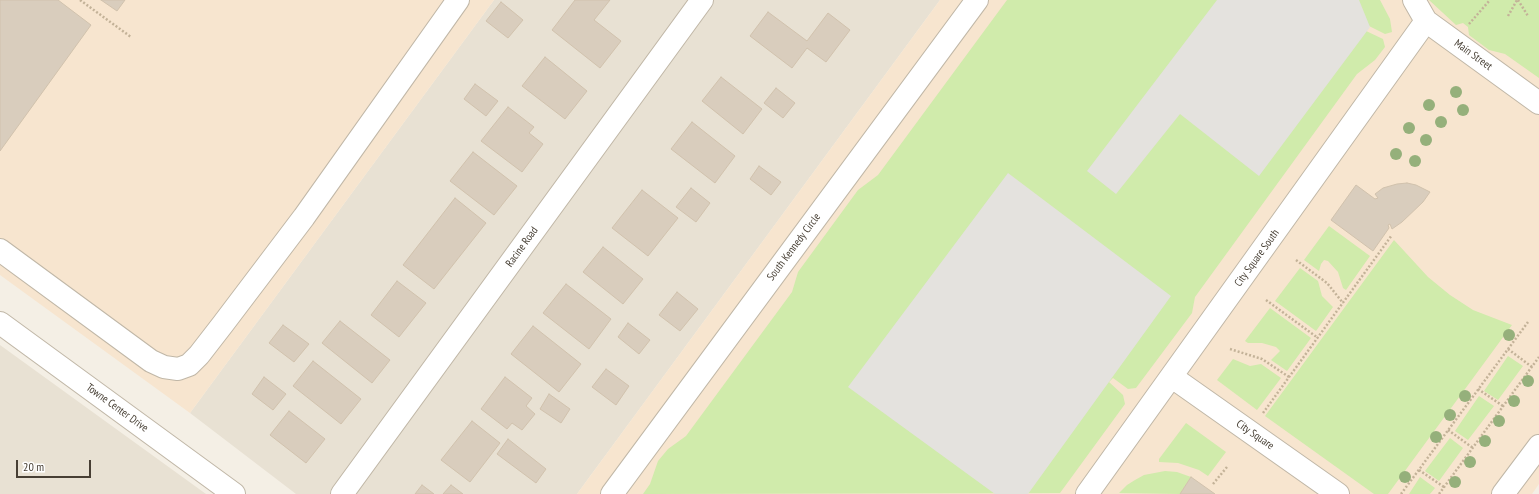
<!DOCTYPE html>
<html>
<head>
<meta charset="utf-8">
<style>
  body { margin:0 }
  #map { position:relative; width:1539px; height:494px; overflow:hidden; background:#f4efe5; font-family:"PT Sans Narrow",sans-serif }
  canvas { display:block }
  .scale { position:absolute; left:16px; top:460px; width:75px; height:18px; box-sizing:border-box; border:2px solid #473f34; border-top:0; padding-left:5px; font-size:12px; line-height:14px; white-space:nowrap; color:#473f34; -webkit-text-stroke:3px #fff; paint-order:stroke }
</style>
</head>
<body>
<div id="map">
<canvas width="1539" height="494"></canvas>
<div class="scale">20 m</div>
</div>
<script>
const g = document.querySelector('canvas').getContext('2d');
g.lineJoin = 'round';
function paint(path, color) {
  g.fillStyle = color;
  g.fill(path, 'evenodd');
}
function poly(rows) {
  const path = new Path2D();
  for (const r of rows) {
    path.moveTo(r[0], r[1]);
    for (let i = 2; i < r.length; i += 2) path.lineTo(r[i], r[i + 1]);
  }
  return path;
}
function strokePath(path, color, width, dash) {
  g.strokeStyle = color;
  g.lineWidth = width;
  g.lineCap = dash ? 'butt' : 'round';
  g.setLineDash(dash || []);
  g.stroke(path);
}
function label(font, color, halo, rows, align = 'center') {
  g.font = font + ' "PT Sans Narrow",sans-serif';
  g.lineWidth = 3;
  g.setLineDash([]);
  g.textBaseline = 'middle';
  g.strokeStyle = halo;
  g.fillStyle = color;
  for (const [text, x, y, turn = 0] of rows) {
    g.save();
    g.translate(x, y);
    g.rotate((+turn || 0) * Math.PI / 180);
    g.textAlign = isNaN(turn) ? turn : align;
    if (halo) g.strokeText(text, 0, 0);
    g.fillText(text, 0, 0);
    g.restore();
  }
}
paint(poly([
  [494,0,940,0,577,494,296,494,190,413],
  [0,345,206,494,0,494]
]), '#e8e1d3');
paint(poly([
  [0,0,494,0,190,413,0,275],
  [940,0,1539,0,1539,484,1532,494,577,494]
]), '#f7e5cf');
paint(poly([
  [1007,0,1380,0,1390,19,1392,32,1385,34,1367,25,1364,30,1383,39,1385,47,1375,60,1357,74,1195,297,1192,313,1136,388,1128,389,1113,378,1109,382,1123,395,1125,404,1060,493,643,494,650,484,658,461,668,449,686,436,792,292,798,272,858,190,878,175],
  [1429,0,1539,0,1539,78,1505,54,1489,50,1469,35,1468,27,1463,23,1456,25],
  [1329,226,1370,256,1346,290,1343,288,1338,272,1328,261,1324,260,1321,264,1319,271,1304,260],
  [1394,240,1428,277,1450,295,1473,310,1512,325,1388,494,1374,494,1265,416],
  [1300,268,1318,281,1322,296,1333,307,1316,331,1275,301],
  [1270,308,1311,338,1287,371,1271,360,1280,351,1276,347,1262,343,1248,343,1245,341],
  [1508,356,1523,366,1498,400,1484,391],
  [1233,359,1250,366,1261,364,1281,378,1257,410,1217,380],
  [1479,396,1494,406,1468,440,1455,431],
  [1186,423,1226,452,1208,476,1199,470,1178,463,1159,462,1159,459],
  [1450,438,1463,448,1439,481,1425,471],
  [1165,471,1177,472,1191,477,1180,494,1119,493,1127,485,1135,480,1144,475],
  [1420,477,1435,488,1430,494,1409,494]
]), '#d0ebab');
paint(poly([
  [1217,0,1359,0,1370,27,1259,176,1180,114,1116,194,1087,171],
  [1008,173,1171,296,1028,494,995,494,848,387]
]), '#e4e2de');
const building = poly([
  [0,0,58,0,91,25,0,151,0,0],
  [101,0,125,0,117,11,101,0],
  [575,0,610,0,594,20,621,41,600,68,552,30,575,0],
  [501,2,523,20,508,38,486,21,501,2],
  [768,12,807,41,828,13,850,30,826,62,807,48,792,68,750,36,768,12],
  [545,57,587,91,565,119,522,86,545,57],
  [721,77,762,109,743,134,702,101,721,77],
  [475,84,498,101,486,116,464,99,475,84],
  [776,88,795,103,783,118,764,103,776,88],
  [508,107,534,127,529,133,543,144,522,172,481,141,508,107],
  [692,122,735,156,715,183,671,149,692,122],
  [473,152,517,186,494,215,450,181,473,152],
  [759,166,781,182,771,195,750,179,759,166],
  [1407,183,1416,185,1430,192,1423,202,1402,222,1392,229,1390,224,1388,225,1389,228,1373,251,1331,220,1356,185,1375,199,1378,198,1375,194,1383,188,1397,184,1407,183],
  [691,188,710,203,696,222,676,207,691,188],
  [642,190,678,218,648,256,612,228,642,190],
  [455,198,486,223,434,289,403,265,455,198],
  [603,247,643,279,623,304,583,272,603,247],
  [397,281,426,303,399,337,371,315,397,281],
  [566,284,611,319,589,349,543,313,566,284],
  [677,292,698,309,680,331,659,315,677,292],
  [340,321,390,360,372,383,322,343,340,321],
  [628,323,650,340,639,354,618,337,628,323],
  [283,325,309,344,294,362,269,343,283,325],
  [533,326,581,364,559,392,511,354,533,326],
  [313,361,361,399,341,424,293,386,313,361],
  [606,369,629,386,616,405,592,387,606,369],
  [264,377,286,394,273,410,252,394,264,377],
  [505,377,532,398,526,406,535,414,522,430,512,423,507,429,481,409,505,377],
  [549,394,570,409,561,423,540,409,549,394],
  [289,411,325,439,306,463,270,435,289,411],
  [472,421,500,443,470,482,441,460,472,421],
  [508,439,546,469,536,483,497,454,508,439],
  [1191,477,1215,494,1180,494,1191,477],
  [422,485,434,494,415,494,422,485],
  [451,485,463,494,443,494,451,485]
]);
paint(building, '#d9cdbd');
strokePath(building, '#d1c2ad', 1);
const minor = poly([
  [1414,0,1426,21,1539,103],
  [0,250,151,361,164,367,178,369,189,365,199,355,223,324,304,217,458,0],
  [0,323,234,494],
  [1172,377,1338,494],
  [342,494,702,0],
  [612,494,977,0],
  [1087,494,1426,21],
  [1503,494,1539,446]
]);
strokePath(minor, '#c0b7a7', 24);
strokePath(poly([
  [80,0,131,37],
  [1518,0,1528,16],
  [1508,16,1517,0],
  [1469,24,1490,0],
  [1296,260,1327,283,1343,303],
  [1266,300,1318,338],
  [1230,349,1262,359,1289,377],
  [1508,349,1532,367],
  [1478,389,1503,406],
  [1263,413,1392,235],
  [1448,430,1473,448],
  [1419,470,1444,487],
  [1213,484,1227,467],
  [1401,494,1528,322],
  [1439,494,1539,357]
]), '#c3b298', 2.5, [2, 2]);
strokePath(minor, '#fff', 22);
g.fillStyle = '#95b07b';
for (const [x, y] of [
  [1456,92],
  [1429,105],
  [1463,110],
  [1441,122],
  [1409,128],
  [1426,140],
  [1396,154],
  [1415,161],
  [1509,335],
  [1528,381],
  [1465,396],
  [1514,401],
  [1450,415],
  [1499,421],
  [1436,437],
  [1485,441],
  [1470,462],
  [1405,477],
  [1455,482]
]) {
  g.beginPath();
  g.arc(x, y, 6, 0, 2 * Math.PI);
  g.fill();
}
label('11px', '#473f34', '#fff', [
  ["Main Street",1473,55,36],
  ["Racine Road",522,247,-54],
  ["South Kennedy Circle",794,247,-53],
  ["City Square South",1257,258,-54],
  ["Towne Center Drive",117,408,36],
  ["City Square",1255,435,35]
]);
</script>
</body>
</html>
